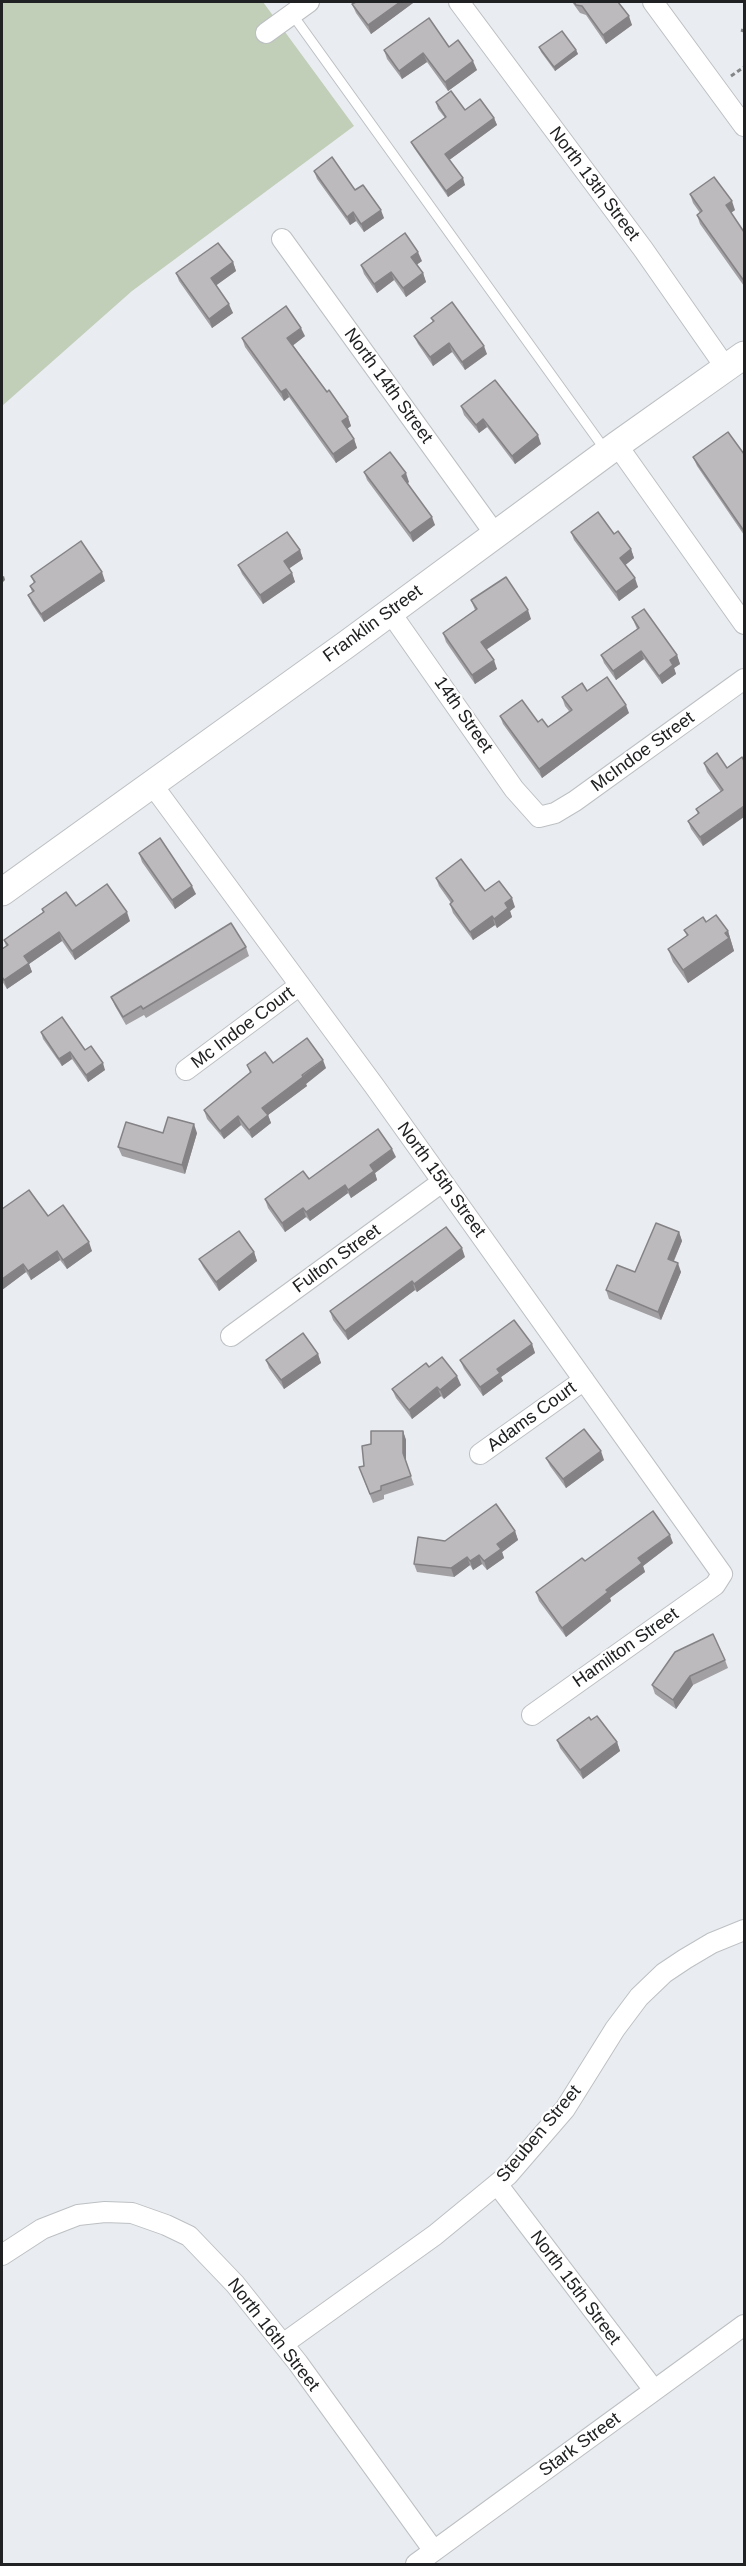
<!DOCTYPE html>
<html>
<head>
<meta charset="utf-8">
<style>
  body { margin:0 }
  #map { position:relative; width:746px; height:2566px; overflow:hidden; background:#e9ecf0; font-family:Arial,sans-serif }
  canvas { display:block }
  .frame { position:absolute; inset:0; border:3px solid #202122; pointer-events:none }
</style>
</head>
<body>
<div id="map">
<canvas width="746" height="2566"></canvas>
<div class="frame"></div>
</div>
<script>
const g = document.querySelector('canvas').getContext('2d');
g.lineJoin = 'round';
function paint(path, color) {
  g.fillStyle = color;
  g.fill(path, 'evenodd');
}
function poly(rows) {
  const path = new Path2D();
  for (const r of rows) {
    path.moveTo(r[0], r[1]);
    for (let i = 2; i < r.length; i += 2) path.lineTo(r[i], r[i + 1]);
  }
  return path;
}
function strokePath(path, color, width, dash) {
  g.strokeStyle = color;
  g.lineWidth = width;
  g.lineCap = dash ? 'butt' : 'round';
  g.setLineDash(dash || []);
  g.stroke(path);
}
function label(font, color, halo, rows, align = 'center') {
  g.font = font + ' Arial,sans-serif';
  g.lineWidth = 4.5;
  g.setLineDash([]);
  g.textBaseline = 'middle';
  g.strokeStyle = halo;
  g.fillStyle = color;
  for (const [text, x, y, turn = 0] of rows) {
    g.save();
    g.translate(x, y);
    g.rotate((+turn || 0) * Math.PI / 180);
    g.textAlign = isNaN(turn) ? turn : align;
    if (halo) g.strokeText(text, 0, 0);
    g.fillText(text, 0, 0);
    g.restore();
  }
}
paint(poly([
  [2,2,263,2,354,126,132,291,2,406]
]), '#c1ceb8');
const lane = poly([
  [292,14,606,451]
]);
const street = poly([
  [459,2,643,249,726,368],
  [653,2,744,126],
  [266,33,309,2],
  [282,239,495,534],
  [617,445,744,624],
  [390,612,514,789,539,817,555,813,575,801,744,679],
  [151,783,375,1087,722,1574,715,1585,532,1715],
  [186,1070,300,985],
  [231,1336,442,1182],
  [480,1454,584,1380],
  [497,2184,654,2390],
  [2,2255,42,2229,78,2215,105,2212,132,2213,166,2225,189,2236,235,2284,298,2363,434,2551],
  [283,2344,435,2235,508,2175,565,2109,615,2029,639,1997,664,1973,685,1959,712,1943,744,1930],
  [416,2564,744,2325]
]);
const secondary = poly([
  [2,892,347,644,617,445,744,355]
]);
strokePath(lane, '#bdc0c3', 11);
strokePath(street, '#bdc0c3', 22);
strokePath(secondary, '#bdc0c3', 29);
strokePath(poly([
  [741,30,744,31],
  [731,76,744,67]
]), '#838587', 3, [4.5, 3]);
strokePath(lane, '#fff', 9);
strokePath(street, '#fff', 20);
strokePath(secondary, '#fff', 27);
paint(poly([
  [356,2,413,2,413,3,371,34,356,13,352,4],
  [572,2,618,2,632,25,606,44,586,15,580,13],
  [449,47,477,70,448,91,427,62,402,79,387,59,384,50],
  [539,47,576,50,578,54,555,71,541,52],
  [436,102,494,118,497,125,449,160,465,185,448,197,414,148,411,142,445,118,438,109],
  [314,171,384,218,364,232,356,221,350,225,317,179],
  [690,194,735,210,731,213,744,232,744,286,700,224,697,215,700,213,693,203],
  [422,261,417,264,423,273,426,282,406,297,394,280,377,293,364,274,361,265],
  [233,262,236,271,216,285,233,313,212,328,179,281,176,273],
  [431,318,487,354,465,370,452,352,433,366,418,344,414,336,433,322],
  [305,336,293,345,327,392,348,417,351,426,347,429,354,439,357,448,336,463,289,397,284,401,245,347,242,338],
  [461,406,541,444,515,464,487,427,479,433,464,415],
  [744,454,744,535,697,466,693,457],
  [364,472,409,482,407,484,435,525,413,542,367,480],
  [571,532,614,534,631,549,634,558,625,565,638,587,619,601,574,540],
  [300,550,303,559,289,568,292,573,295,582,263,604,242,574,238,565],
  [31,576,105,581,44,622,32,604,28,595,32,592,30,586,34,583],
  [471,600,531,619,486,650,497,669,475,684,446,642,443,633,475,610],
  [632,617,677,655,680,664,674,668,676,674,662,684,644,659,616,680,604,663,601,655,637,629],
  [587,691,629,713,542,778,503,724,500,716,538,722,548,727,569,711,565,706,562,697],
  [742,757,703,846,691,829,688,821,698,814,696,809,721,792,707,772,704,763,727,768],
  [139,853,196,894,175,909,142,862],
  [436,878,485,891,515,907,510,911,512,917,497,928,495,925,473,940,453,913,450,904,451,903,439,886],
  [76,906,130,921,75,960,62,941,29,964,32,972,7,989,2,981,2,949,6,946,4,940,43,912,42,909],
  [706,922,728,931,734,951,688,983,673,962,668,949,687,936,684,930],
  [246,947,249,956,146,1018,144,1015,126,1025,115,1006,111,997],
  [41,1032,85,1050,105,1070,88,1082,72,1059,62,1066,43,1039],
  [273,1063,326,1068,306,1084,307,1086,268,1115,271,1123,252,1138,241,1125,224,1139,207,1119,204,1110,250,1073,247,1065],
  [163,1133,197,1133,185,1174,122,1156,118,1147],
  [396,1157,375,1173,377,1180,351,1198,348,1193,310,1221,306,1217,285,1232,268,1208,265,1199],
  [48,1216,92,1251,67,1269,60,1260,31,1280,26,1272,2,1290],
  [679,1232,682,1241,674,1261,681,1272,661,1320,609,1299,606,1290,635,1272],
  [254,1252,257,1261,219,1291,203,1267,199,1259],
  [465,1257,417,1292,415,1290,348,1340,333,1320,330,1311],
  [532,1344,535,1353,501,1377,503,1381,483,1396,464,1369,460,1360],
  [318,1354,321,1363,284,1389,269,1368,266,1360],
  [429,1367,461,1385,444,1399,441,1396,412,1419,396,1398,392,1389],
  [403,1431,406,1440,406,1462,414,1485,384,1495,384,1499,373,1503,359,1467,364,1466,371,1444],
  [546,1458,604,1460,566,1488,550,1466],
  [515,1531,518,1540,502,1552,504,1558,487,1570,482,1564,473,1570,470,1565,454,1577,417,1572,414,1564,445,1541],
  [673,1543,643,1566,645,1572,610,1598,611,1601,566,1637,539,1601,536,1592,585,1561],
  [725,1660,728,1668,693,1685,676,1709,655,1694,652,1685],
  [591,1720,617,1742,620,1751,583,1779,560,1748,557,1740]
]), '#a2a0a3');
paint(poly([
  [400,2,413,2,413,3,371,34,368,25],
  [629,16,632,25,606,44,603,35],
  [576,50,578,54,555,71,554,67],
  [423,53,427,62,402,79,399,71],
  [473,61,477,70,448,91,445,82],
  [494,118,497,125,448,161,445,154],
  [463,178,465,185,448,197,446,191],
  [732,201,735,210,729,214,726,205],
  [381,210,384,218,364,232,361,224],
  [353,212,356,221,350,225,347,217],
  [418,252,422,261,415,266,411,257],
  [233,262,236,271,214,287,211,278],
  [391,272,394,280,377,293,374,284],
  [423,273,426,282,406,297,403,288],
  [229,304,233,313,212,328,209,319],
  [301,328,305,336,291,347,287,338],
  [449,343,452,352,433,366,430,357],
  [484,346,487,354,465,370,462,362],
  [286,389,289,397,284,401,281,392],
  [348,417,351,426,345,430,342,421],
  [483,419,487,427,479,433,476,425],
  [538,435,541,444,515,464,512,456],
  [354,439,357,448,336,463,333,454],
  [406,473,409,482,405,485,402,476],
  [432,517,435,525,413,542,410,533],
  [631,549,634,558,623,567,620,558],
  [300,550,303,559,287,570,284,561],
  [102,572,105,581,44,622,41,614],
  [292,573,295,582,263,604,260,595],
  [4,576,5,580,2,583,2,577],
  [635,578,638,587,619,601,616,592],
  [528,610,531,619,484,651,481,642],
  [641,651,644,659,616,680,613,671],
  [677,655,680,664,674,668,676,674,662,684,659,676,670,660],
  [494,660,497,669,475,684,472,675],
  [626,705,629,713,542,778,539,769],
  [744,806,744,817,703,846,700,837],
  [192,886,196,894,175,909,172,900],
  [512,898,515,907,510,911,512,917,497,928,494,919,505,903],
  [127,912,130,921,75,960,72,951],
  [492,916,495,925,473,940,470,932],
  [728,931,734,951,688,983,683,970],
  [59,932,62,941,29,964,32,972,7,989,4,980,24,956],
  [70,1052,72,1059,62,1066,59,1059],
  [323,1060,326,1068,306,1084,307,1086,268,1115,271,1123,252,1138,249,1130,262,1108],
  [103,1063,105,1070,88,1082,86,1075],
  [238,1116,241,1125,224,1139,220,1131],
  [194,1124,197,1133,185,1174,182,1165],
  [392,1149,396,1157,375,1173,377,1180,351,1198,348,1190,370,1165],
  [345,1185,348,1193,310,1221,306,1212],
  [303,1208,306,1217,285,1232,282,1223],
  [679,1232,682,1241,671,1267,668,1259],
  [89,1242,92,1251,67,1269,63,1260],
  [462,1248,465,1257,417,1292,414,1284],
  [57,1251,60,1260,31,1280,28,1271],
  [254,1252,257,1261,219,1291,216,1282],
  [678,1263,681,1272,661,1320,658,1312],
  [23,1264,26,1272,2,1290,2,1279],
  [412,1281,415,1290,348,1340,345,1331],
  [532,1344,535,1353,501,1377,503,1381,483,1396,480,1387,497,1369],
  [318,1354,321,1363,284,1389,281,1380],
  [457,1376,461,1385,444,1399,440,1390],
  [437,1387,441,1396,412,1419,409,1410],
  [403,1431,406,1440,406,1462,403,1453],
  [601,1451,604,1460,566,1488,563,1479],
  [515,1531,518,1540,502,1552,504,1558,487,1570,484,1561,497,1544],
  [670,1535,673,1543,643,1566,645,1572,610,1598,611,1601,566,1637,562,1628,606,1590,638,1558],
  [479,1555,482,1564,473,1570,470,1561],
  [467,1557,470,1565,454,1577,451,1568],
  [690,1676,693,1685,676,1709,673,1700],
  [617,1742,620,1751,583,1779,580,1770]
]), '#848284');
const building = poly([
  [356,2,400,2,368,25,352,4,356,2],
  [574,2,618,2,629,16,603,35,582,6,576,5,574,2],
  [429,18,449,47,458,40,473,61,445,82,423,53,399,71,384,50,429,18],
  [562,31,576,50,554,67,539,47,562,31],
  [451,91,465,110,480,99,494,118,445,154,463,178,446,191,411,142,446,117,436,102,451,91],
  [332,157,355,190,363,185,381,210,361,224,353,212,347,217,314,171,332,157],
  [714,177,732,201,726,205,744,232,744,281,697,215,702,211,690,194,714,177],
  [405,233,418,252,411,257,423,273,403,288,391,272,374,284,361,265,405,233],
  [218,243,233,262,211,278,229,304,209,319,176,273,218,243],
  [452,302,484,346,462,362,449,343,430,357,414,336,434,321,431,318,452,302],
  [286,306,301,328,287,338,327,392,329,390,348,417,342,421,354,439,333,454,286,389,281,392,242,338,286,306],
  [495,380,538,435,512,456,483,419,476,425,461,406,495,380],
  [728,432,744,454,744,531,693,457,728,432],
  [390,452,406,473,402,476,432,517,410,533,364,472,390,452],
  [598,512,614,534,618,531,631,549,620,558,635,578,616,592,571,532,598,512],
  [287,532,300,550,284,561,292,573,260,595,238,565,287,532],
  [81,541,102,572,41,614,28,595,34,591,30,586,35,582,31,576,81,541],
  [506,577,528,610,481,642,494,660,472,675,443,633,477,609,471,600,506,577],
  [644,609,677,655,670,660,673,665,659,676,641,651,613,671,601,655,639,628,632,617,644,609],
  [607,677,626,705,539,769,500,716,522,700,538,722,542,719,548,727,572,710,562,697,582,683,587,691,607,677],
  [717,753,727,768,742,757,744,761,744,806,700,837,688,821,699,813,696,809,723,790,704,763,717,753],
  [160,838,192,886,172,900,139,853,160,838],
  [461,859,485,891,499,881,512,898,505,903,508,908,494,919,492,916,470,932,450,904,453,901,436,878,461,859],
  [107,884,127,912,72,951,59,932,24,956,29,963,4,980,2,977,2,949,8,945,4,940,44,912,42,909,66,892,76,906,107,884],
  [716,915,728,931,725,933,729,938,683,970,668,949,688,935,684,930,703,917,706,922,716,915],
  [231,923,246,947,143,1009,141,1006,123,1017,111,997,231,923],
  [62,1017,85,1050,91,1046,103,1063,86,1075,70,1052,59,1059,41,1032,62,1017],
  [307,1038,323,1060,302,1075,303,1077,262,1108,268,1115,249,1130,238,1116,220,1131,204,1110,251,1072,247,1065,265,1052,273,1063,307,1038],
  [168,1117,194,1124,182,1165,118,1147,126,1122,163,1133,168,1117],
  [378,1129,392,1149,370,1165,374,1171,348,1190,345,1185,306,1212,303,1208,282,1223,265,1199,303,1171,309,1179,378,1129],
  [29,1190,48,1216,63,1205,89,1242,63,1260,57,1251,28,1271,23,1264,2,1279,2,1209,29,1190],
  [656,1223,679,1232,668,1259,678,1263,658,1312,606,1290,617,1265,635,1272,656,1223],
  [446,1227,462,1248,414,1284,412,1281,345,1331,330,1311,446,1227],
  [239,1231,254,1252,216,1282,199,1259,239,1231],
  [514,1320,532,1344,497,1369,500,1373,480,1387,460,1360,514,1320],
  [303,1333,318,1354,281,1380,266,1360,303,1333],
  [442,1357,457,1376,440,1390,437,1387,409,1410,392,1389,426,1363,429,1367,442,1357],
  [584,1429,601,1451,563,1479,546,1458,584,1429],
  [371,1431,403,1431,403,1453,411,1476,381,1486,381,1490,370,1494,359,1467,364,1466,362,1446,371,1444,371,1431],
  [496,1504,515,1531,497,1544,501,1549,484,1561,479,1555,470,1561,467,1557,451,1568,414,1564,418,1537,445,1541,496,1504],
  [653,1511,670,1535,638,1558,642,1563,606,1590,608,1592,562,1628,536,1592,582,1558,585,1561,653,1511],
  [713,1634,725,1660,690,1676,673,1700,652,1685,675,1652,713,1634],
  [597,1716,617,1742,580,1770,557,1740,589,1717,591,1720,597,1716]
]);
paint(building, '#bcbabd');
strokePath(building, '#848284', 1.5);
label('18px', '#202122', '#fff', [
  ["North 13th Street",594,184,53],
  ["North 14th Street",388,386,54],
  ["Franklin Street",373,624,-36],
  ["14th Street",463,715,55],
  ["McIndoe Street",643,752,-36],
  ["Mc Indoe Court",243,1028,-37],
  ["North 15th Street",441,1180,54],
  ["Fulton Street",337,1259,-36],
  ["Adams Court",532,1417,-36],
  ["Hamilton Street",626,1648,-35],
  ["Steuben Street",539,2134,-50],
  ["North 15th Street",575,2288,53],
  ["North 16th Street",273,2335,52],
  ["Stark Street",580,2445,-36]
]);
</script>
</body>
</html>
